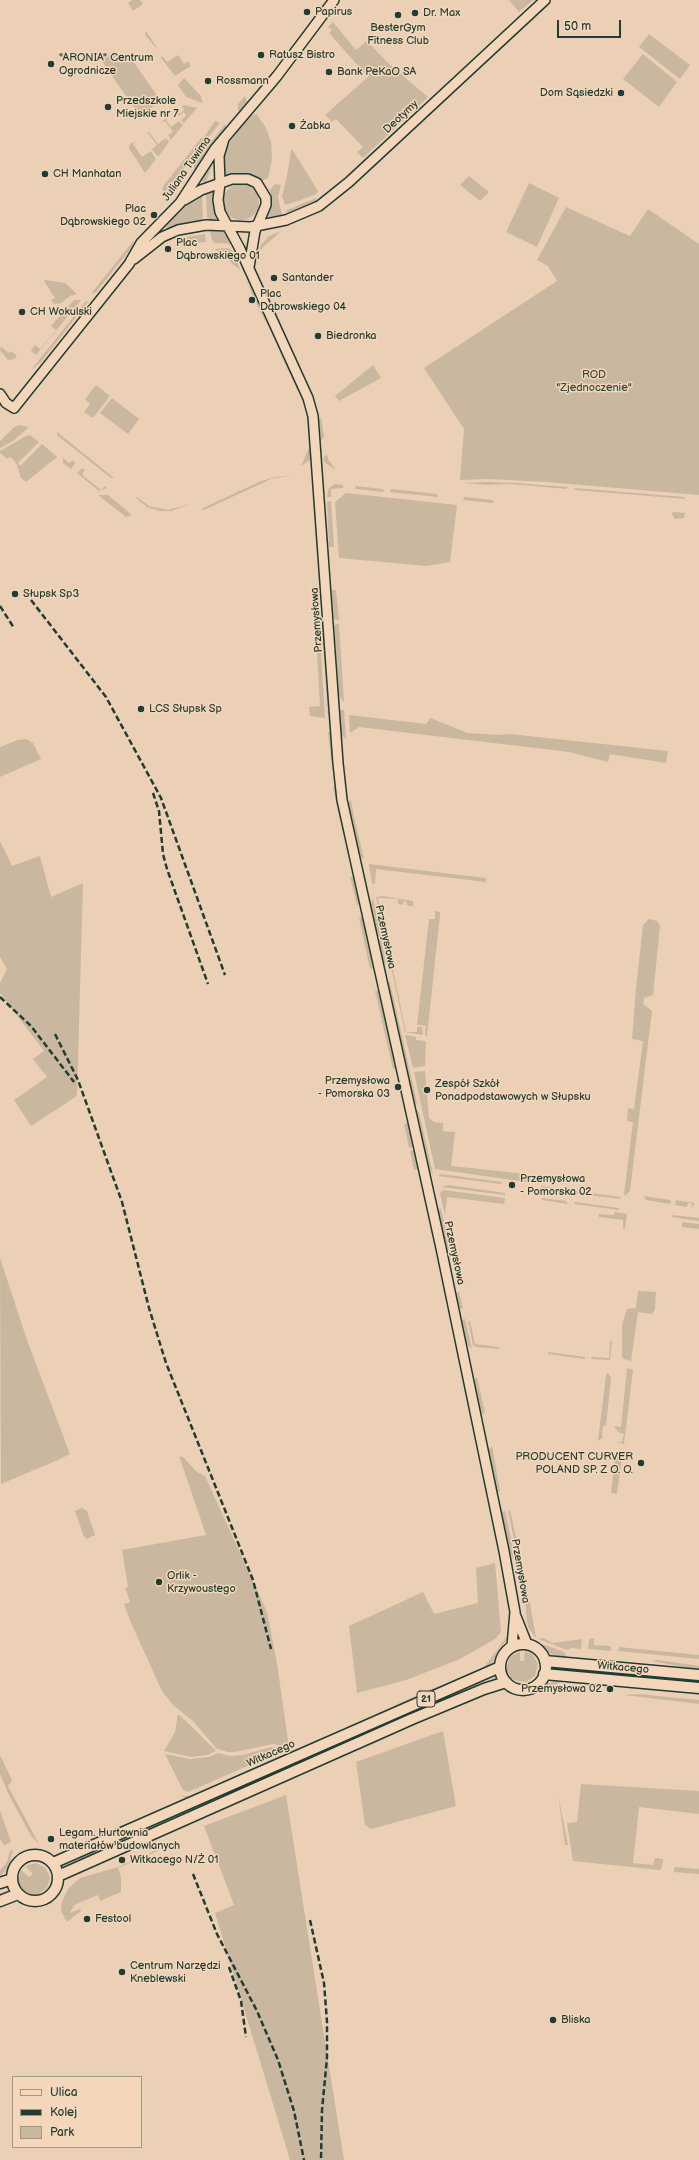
<!DOCTYPE html>
<html>
<head>
<meta charset="utf-8">
<style>
  body { margin:0 }
  #map { position:relative; width:699px; height:2160px; overflow:hidden; background:#ebd0b5; font-family:"Balsamiq Sans",sans-serif }
  canvas { display:block }
  .legend { position:absolute; left:12px; top:2076px; width:130px; height:72px; box-sizing:border-box; background:#f4d6ba; border:1px solid #9f9984; margin:0; padding:5px 7px; list-style:none; font-size:12px; color:#1f3d34 }
  .legend li { display:flex; align-items:center; gap:8px; height:20px }
  .legend b { width:20px; border:1px solid #9f9984 }
  .scale { position:absolute; left:557px; top:20px; width:64px; height:18px; box-sizing:border-box; border:2px solid #1f3d34; border-top:0; padding-left:5px; font-size:12px; line-height:14px; white-space:nowrap; color:#1f3d34; -webkit-text-stroke:3px #f4d6ba; paint-order:stroke }
</style>
</head>
<body>
<div id="map">
<canvas width="699" height="2160"></canvas>
<ul class="legend">
<li><b style="height:5px;background:#f4d6ba"></b>Ulica</li>
<li><b style="height:5px;background:#1f3d34"></b>Kolej</li>
<li><b style="height:11px;background:#cab79f"></b>Park</li>
</ul>
<div class="scale">50 m</div>
</div>
<script>
const g = document.querySelector('canvas').getContext('2d');
g.lineJoin = 'round';
function paint(path, color) {
  g.fillStyle = color;
  g.fill(path, 'evenodd');
}
function poly(rows) {
  const path = new Path2D();
  for (const r of rows) {
    if (r.length === 3) {
      path.moveTo(r[0] + r[2], r[1]);
      path.arc(r[0], r[1], r[2], 0, 2 * Math.PI);
      continue;
    }
    path.moveTo(r[0], r[1]);
    for (let i = 2; i < r.length; i += 2) path.lineTo(r[i], r[i + 1]);
  }
  return path;
}
function strokePath(path, color, width, dash) {
  g.strokeStyle = color;
  g.lineWidth = width;
  g.lineCap = dash ? 'butt' : 'round';
  g.setLineDash(dash || []);
  g.stroke(path);
}
function label(font, color, halo, rows, align = 'center') {
  g.font = font + ' "Balsamiq Sans",sans-serif';
  g.lineWidth = 3;
  g.setLineDash([]);
  g.textBaseline = 'middle';
  g.strokeStyle = halo;
  g.fillStyle = color;
  for (const [text, x, y, turn = 0] of rows) {
    g.save();
    g.translate(x, y);
    g.rotate((+turn || 0) * Math.PI / 180);
    g.textAlign = isNaN(turn) ? turn : align;
    if (halo) g.strokeText(text, 0, 0);
    g.fillText(text, 0, 0);
    g.restore();
  }
}
paint(poly([
  [132,0,140,0,143,4,133,11,128,3],
  [509,0,533,0,519,12],
  [333,22,356,50,367,41,389,64,428,97,363,158,357,152,363,147,336,119,332,122,325,115,368,77,329,33,332,30,328,27],
  [146,31,157,48,157,49,145,35],
  [649,34,690,65,680,79,639,47],
  [114,52,121,62,130,57,161,101,140,116,101,60],
  [643,54,677,82,659,107,623,79],
  [178,55,184,64,188,61,191,66,175,76,161,58,162,56,167,62],
  [184,78,201,96,202,103,186,97,178,85],
  [245,96,247,103,238,112,238,104],
  [185,105,197,108,184,123,181,120,186,116,184,112,179,116,175,111,177,110,180,114,184,110,182,106],
  [254,114,257,115,265,126,271,141,272,160,268,178,262,181,247,175,224,176,222,159,228,145,238,130],
  [169,116,166,120,171,127,179,121,183,125,171,140,168,135,173,132,165,121,160,123],
  [215,121,220,123,207,139,204,137],
  [225,124,226,128,213,143,205,161,194,175,194,164],
  [153,129,149,132,158,144,166,138,169,142,158,157,152,149,157,145,148,133,144,135],
  [202,137,206,142,165,192,162,189,164,185],
  [136,141,133,144,142,157,151,151,156,159,145,173,129,148,130,144],
  [292,149,318,191,316,194,301,200,285,205,282,196,287,176,291,151],
  [215,157,208,177,205,183,201,180],
  [469,176,489,192,480,201,460,185],
  [529,183,559,198,537,247,506,232],
  [275,184,281,185,278,197,282,215,270,217,268,216,271,205,270,190],
  [241,202,18],
  [212,190,215,193,218,216,216,219,210,220,207,217,206,194,207,191],
  [200,193,202,196,203,217,201,220,185,223,168,229,164,224,189,201],
  [316,198,316,201,286,213,287,210],
  [566,207,630,236,648,209,699,244,699,495,546,482,488,479,460,480,464,429,424,368,557,281,548,266,537,260],
  [210,231,226,232,235,244,215,243,212,240],
  [281,231,259,251,261,245,269,236],
  [205,234,206,242,183,244,180,242,188,237],
  [134,240,132,247,121,261,96,292,91,294],
  [227,248,233,251,240,270,215,249],
  [46,280,65,283,77,294,70,296,61,303,54,304,51,300,55,298,44,281],
  [246,281,255,296,268,327,258,307],
  [74,300,81,300,36,355,31,351,35,345,40,349,56,330,51,326],
  [86,301,88,302,41,362,31,370],
  [276,345,299,389,298,391,296,387],
  [1,347,9,353,11,351,17,356,14,359,8,360,0,350],
  [373,365,381,378,339,401,335,396],
  [96,385,110,396,93,418,84,412,90,404,85,399],
  [112,398,139,419,128,434,100,413],
  [321,418,324,437,321,441,319,419],
  [19,425,29,427,13,441,0,448,0,441,13,428],
  [57,432,114,478,111,478,57,435],
  [30,435,39,442,18,463,20,466,42,444,57,457,26,482,21,478,17,465,13,459,9,457,7,459,0,453,0,451,26,436],
  [312,446,310,460,301,466,309,448],
  [327,454,328,459,336,470,325,463,323,458],
  [63,458,69,463,74,460,75,464,71,469,63,463],
  [81,469,85,469,82,475,101,490,105,486,107,488,99,491,77,473],
  [293,475,271,479,204,510,201,509,261,481,276,477],
  [488,482,516,483,568,487,566,489,510,484,487,485,462,483],
  [335,484,343,485,343,488,331,489,331,497,327,497,329,488],
  [356,486,383,489,384,492,355,489],
  [574,488,684,497,686,499,575,490],
  [391,489,437,494,438,497,390,492],
  [346,493,457,505,450,562,427,566,339,558,335,502],
  [98,495,108,495,132,515,126,517],
  [137,497,149,506,168,510,193,503,171,511,160,511,147,507,136,498],
  [464,497,493,500,493,503,463,500],
  [331,501,334,547,329,547,327,502],
  [673,512,685,513,684,518,675,519,672,514],
  [333,590,336,590,339,620,334,619,331,592],
  [336,624,339,624,344,702,339,696,334,626],
  [316,629,319,629,321,651,317,651],
  [322,629,324,631,330,716,328,716],
  [317,653,321,653,325,718,310,716,309,707,320,706],
  [340,710,344,710,346,739,341,735],
  [349,715,426,724,430,718,468,733,497,735,510,734,668,751,666,763,610,754,608,762,569,752,359,727,350,733],
  [331,731,333,761,331,761,328,732],
  [26,739,33,743,41,759,0,777,0,747,18,740],
  [333,787,336,787,345,832,343,833,338,812],
  [351,800,354,817,364,859,360,857,349,807,348,802],
  [0,841,12,866,40,856,51,897,83,883,77,1096,31,1126,14,1100,47,1077,33,1059,44,1051,0,993,0,983,7,969,0,957],
  [369,864,486,878,486,882,376,869,375,884,372,883],
  [350,877,354,877,361,904,357,905],
  [382,896,413,901,413,906,408,906,406,901,404,901,403,905,398,904,398,899,378,898,406,1032,417,1032,417,1027,422,1027,423,1035,405,1032,376,897],
  [373,898,386,963,383,963,370,907],
  [435,911,440,912,440,915,427,1036,425,1035,426,1026,417,1025,429,919,435,919],
  [363,916,374,968,370,969,359,918],
  [649,919,657,921,660,926,653,995,644,998,643,1004,652,1011,630,1191,626,1195,624,1195,633,1122,627,1121,628,1108,634,1109,643,1041,632,1039,636,989,643,925],
  [390,982,417,1103,414,1106,387,983],
  [379,990,396,1068,393,1069,375,991],
  [405,1035,416,1037,416,1040,426,1041,425,1066,413,1068],
  [425,1071,429,1118,434,1122,443,1123,443,1131,455,1132,451,1166,527,1174,527,1182,435,1169,414,1072],
  [417,1110,419,1112,433,1174,428,1168,415,1111],
  [409,1123,414,1147,409,1148,404,1124],
  [414,1150,419,1169,414,1170,410,1151],
  [441,1174,502,1182,501,1184,438,1176],
  [448,1185,505,1193,505,1195,441,1187],
  [540,1186,620,1197,621,1199,544,1190],
  [443,1190,505,1198,504,1204,447,1197,445,1215,440,1193],
  [643,1196,671,1200,670,1204,646,1200],
  [542,1198,566,1201,568,1204,542,1200],
  [676,1200,694,1203,693,1208,691,1203,688,1203,687,1207,675,1205],
  [575,1202,619,1208,619,1210,574,1204],
  [441,1209,450,1249,446,1251,437,1210],
  [614,1212,627,1214,625,1229,623,1229,623,1220,599,1217,599,1214,614,1215],
  [673,1215,699,1218,699,1221,671,1217],
  [682,1222,699,1224,699,1229,682,1227],
  [0,1258,27,1340,70,1454,58,1460,1,1484],
  [638,1291,656,1292,655,1309,652,1314,638,1312,631,1361,624,1359,622,1357,622,1325,627,1309,636,1308],
  [459,1292,463,1308,459,1309,455,1293],
  [465,1319,472,1349,466,1343,461,1320],
  [470,1321,475,1344,499,1347,500,1349,476,1347,473,1345,468,1322],
  [610,1341,612,1341,610,1360,591,1359,592,1357,609,1358],
  [548,1352,585,1357,585,1359,548,1354],
  [627,1368,633,1370,624,1444,617,1442,622,1442,624,1434,618,1432,614,1426,621,1427],
  [608,1373,611,1378,606,1426,603,1426,602,1438,598,1441,606,1375],
  [477,1377,485,1413,481,1414,474,1380],
  [492,1446,500,1491,497,1492,488,1451],
  [604,1455,622,1457,617,1494,611,1493,615,1458,604,1457],
  [179,1456,183,1457,197,1472,205,1476,267,1612,277,1663,289,1748,273,1744,235,1752,227,1752,216,1748,194,1722,173,1705,162,1691,131,1623,124,1604,130,1602,125,1588,128,1587,122,1550,206,1535],
  [82,1508,87,1511,95,1535,87,1539,84,1537,75,1511],
  [510,1510,528,1592,536,1638,529,1629,527,1622,524,1587,508,1511],
  [505,1511,516,1561,515,1563,509,1549,501,1512],
  [495,1563,501,1632,495,1639,460,1659,406,1680,357,1693,349,1626,423,1592,434,1614,478,1603,476,1568],
  [510,1633,508,1639,497,1651,492,1663,481,1671],
  [543,1638,553,1643,582,1639,581,1649,571,1648,567,1650,538,1639],
  [594,1638,594,1645,611,1646,611,1651,588,1649,589,1639],
  [539,1643,562,1651,565,1653,566,1658,551,1654],
  [619,1647,699,1655,699,1659,618,1651],
  [520,1651,520,1661,524,1661,525,1651,532,1654,538,1664,535,1676,526,1682,517,1681,511,1678,506,1670,510,1657],
  [657,1660,699,1666,699,1670,652,1661],
  [574,1668,699,1680,699,1684,574,1671],
  [473,1672,474,1674,352,1725,420,1694],
  [556,1681,563,1681,544,1690,539,1695,547,1684],
  [478,1684,479,1686,375,1730,373,1727],
  [638,1694,699,1700,699,1704,624,1695],
  [483,1695,484,1696,404,1729,357,1752,395,1732],
  [178,1714,189,1724,216,1751,207,1755,191,1757,164,1751,175,1732],
  [443,1731,456,1806,371,1829,365,1825,356,1762],
  [271,1747,286,1749,188,1792,183,1790,165,1754,190,1759,209,1757,218,1753,230,1756,243,1755],
  [0,1755,12,1780,8,1786,39,1844,31,1836,9,1795,0,1774],
  [279,1756,280,1758,192,1797,186,1798,181,1796,192,1796],
  [268,1775,269,1777,79,1860,78,1858],
  [581,1784,699,1791,699,1814,639,1807,633,1863,653,1865,655,1858,663,1859,662,1867,660,1870,573,1861,567,1823,577,1822],
  [558,1794,568,1845,565,1845],
  [286,1795,315,1979,344,2160,290,2160,215,1913,234,1905,204,1826],
  [0,1810,11,1842,4,1845,0,1839],
  [156,1848,158,1851,118,1868,121,1876,121,1892,100,1901,98,1895,74,1905,70,1913,80,1909,81,1911,67,1922,61,1911,62,1902,68,1889,80,1878,118,1867,151,1853],
  [13,1850,8,1868,0,1877,0,1870,7,1862,10,1851],
  [36,1863,46,1868,50,1878,47,1888,39,1894,34,1895,25,1892,19,1884,18,1879,21,1870,29,1877,33,1874,25,1866],
  [674,1867,699,1869,699,1874,674,1872]
]), '#cab79f');
const secondary = poly([
  [224,139,219,156,220,183,218,200,220,212,240,249,308,398,313,416,338,763,342,800,441,1248,504,1551,515,1612,512,1646],
  [184,200,201,190,232,179,248,179,257,183,266,198,266,205,255,231,249,267],
  [134,259,162,237,178,230,206,225,251,227,286,220,319,206,349,182,545,0],
  [0,394,6,403,14,408,129,264,141,243,180,203,215,149,277,76,334,0],
  [515,1614,527,1644]
]);
const primary = poly([
  [523,1667,23],
  [545,1661,699,1675],
  [544,1674,699,1688],
  [35,1878,23],
  [53,1863,500,1667],
  [58,1876,412,1719,484,1689,506,1682],
  [0,1883,12,1879],
  [0,1901,18,1894]
]);
strokePath(secondary, '#1f3d34', 12);
strokePath(primary, '#1f3d34', 13);
strokePath(secondary, '#f4d6ba', 9);
strokePath(primary, '#f4d6ba', 10);
strokePath(poly([
  [31,600,106,697,161,798,225,975],
  [0,606,14,628],
  [153,793,159,811,163,854,167,869,208,984],
  [0,997,31,1026,74,1082],
  [55,1034,78,1080,122,1202,149,1308,166,1363,253,1580,271,1649],
  [193,1874,217,1934,257,2011,278,2060,294,2111,304,2160],
  [310,1920,324,1983,327,2022,327,2058,322,2110,321,2160],
  [229,1967,241,2001,246,2037]
]), '#1f3d34', 2.5, [6, 3]);
for (const [x, y, r, color] of [
  [307,12,4,"#1f3d34"],
  [415,13,4,"#1f3d34"],
  [398,15,4,"#1f3d34"],
  [261,55,4,"#1f3d34"],
  [51,64,4,"#1f3d34"],
  [329,72,4,"#1f3d34"],
  [208,81,4,"#1f3d34"],
  [621,93,4,"#1f3d34"],
  [108,107,4,"#1f3d34"],
  [292,126,4,"#1f3d34"],
  [45,174,4,"#1f3d34"],
  [154,215,4,"#1f3d34"],
  [168,249,4,"#1f3d34"],
  [274,278,4,"#1f3d34"],
  [252,300,4,"#1f3d34"],
  [22,312,4,"#1f3d34"],
  [318,336,4,"#1f3d34"],
  [15,594,4,"#1f3d34"],
  [141,709,4,"#1f3d34"],
  [398,1087,4,"#1f3d34"],
  [427,1090,4,"#1f3d34"],
  [512,1185,4,"#1f3d34"],
  [641,1463,4,"#1f3d34"],
  [159,1582,4,"#1f3d34"],
  [610,1689,4,"#1f3d34"],
  [51,1839,4,"#1f3d34"],
  [122,1860,4,"#1f3d34"],
  [87,1919,4,"#1f3d34"],
  [122,1972,4,"#1f3d34"],
  [553,2020,4,"#1f3d34"]
]) {
  const dot = new Path2D();
  dot.arc(x, y, r, 0, 2 * Math.PI);
  g.fillStyle = color;
  g.fill(dot);
  strokePath(dot, '#f4d6ba', 1.5);
}
for (const [x, y, w] of [
  [426,1699,18]
]) {
  const box = new Path2D();
  box.roundRect(x - w / 2, y - 8, w, 16, 3);
  g.fillStyle = '#f4d6ba';
  g.fill(box);
  strokePath(box, '#1f3d34', 1);
}
label('bold 10px', '#1f3d34', null, [
  ["21",426,1699]
]);
label('11px', '#1f3d34', '#f4d6ba', [
  ["Papirus",315,12],
  ["Dr. Max",423,13],
  ["BesterGym",398,28,"center"],
  ["Fitness Club",398,41,"center"],
  ["Ratusz Bistro",269,55],
  ["\"ARONIA\" Centrum",59,58],
  ["Ogrodnicze",59,71],
  ["Bank PeKaO SA",337,72],
  ["Rossmann",216,81],
  ["Dom Sąsiedzki",613,93,"right"],
  ["Przedszkole",116,101],
  ["Miejskie nr 7",116,114],
  ["Żabka",300,126],
  ["CH Manhatan",53,174],
  ["Plac",146,209,"right"],
  ["Dąbrowskiego 02",146,222,"right"],
  ["Plac",176,243],
  ["Dąbrowskiego 01",176,256],
  ["Santander",282,278],
  ["Plac",260,294],
  ["Dąbrowskiego 04",260,307],
  ["CH Wokulski",30,312],
  ["Biedronka",326,336],
  ["Słupsk Sp3",23,594],
  ["LCS Słupsk Sp",149,709],
  ["Przemysłowa",390,1081,"right"],
  ["- Pomorska 03",390,1094,"right"],
  ["Zespół Szkół",435,1084],
  ["Ponadpodstawowych w Słupsku",435,1097],
  ["Przemysłowa",520,1179],
  ["- Pomorska 02",520,1192],
  ["PRODUCENT CURVER",633,1457,"right"],
  ["POLAND SP. Z O. O.",633,1470,"right"],
  ["Orlik -",167,1576],
  ["Krzywoustego",167,1589],
  ["Przemysłowa 02",602,1689,"right"],
  ["Legam. Hurtownia",59,1833],
  ["materiałów budowlanych",59,1846],
  ["Witkacego N/Ż 01",130,1860],
  ["Festool",95,1919],
  ["Centrum Narzędzi",130,1966],
  ["Kneblewski",130,1979],
  ["Bliska",561,2020]
], 'left');
label('11px', '#1f3d34', '#f4d6ba', [
  ["Deotymy",401,117,-43],
  ["Juliana Tuwima",187,169,-55],
  ["Przemysłowa",317,620,-94],
  ["Przemysłowa",385,937,78],
  ["Przemysłowa",454,1253,78],
  ["Przemysłowa",520,1571,80],
  ["Witkacego",623,1668,5],
  ["Witkacego",271,1754,-24]
]);
label('11px', '#30493f', '#f4d6ba', [
  ["ROD",594,375],
  ["\"Zjednoczenie\"",594,388]
]);
</script>
</body>
</html>
